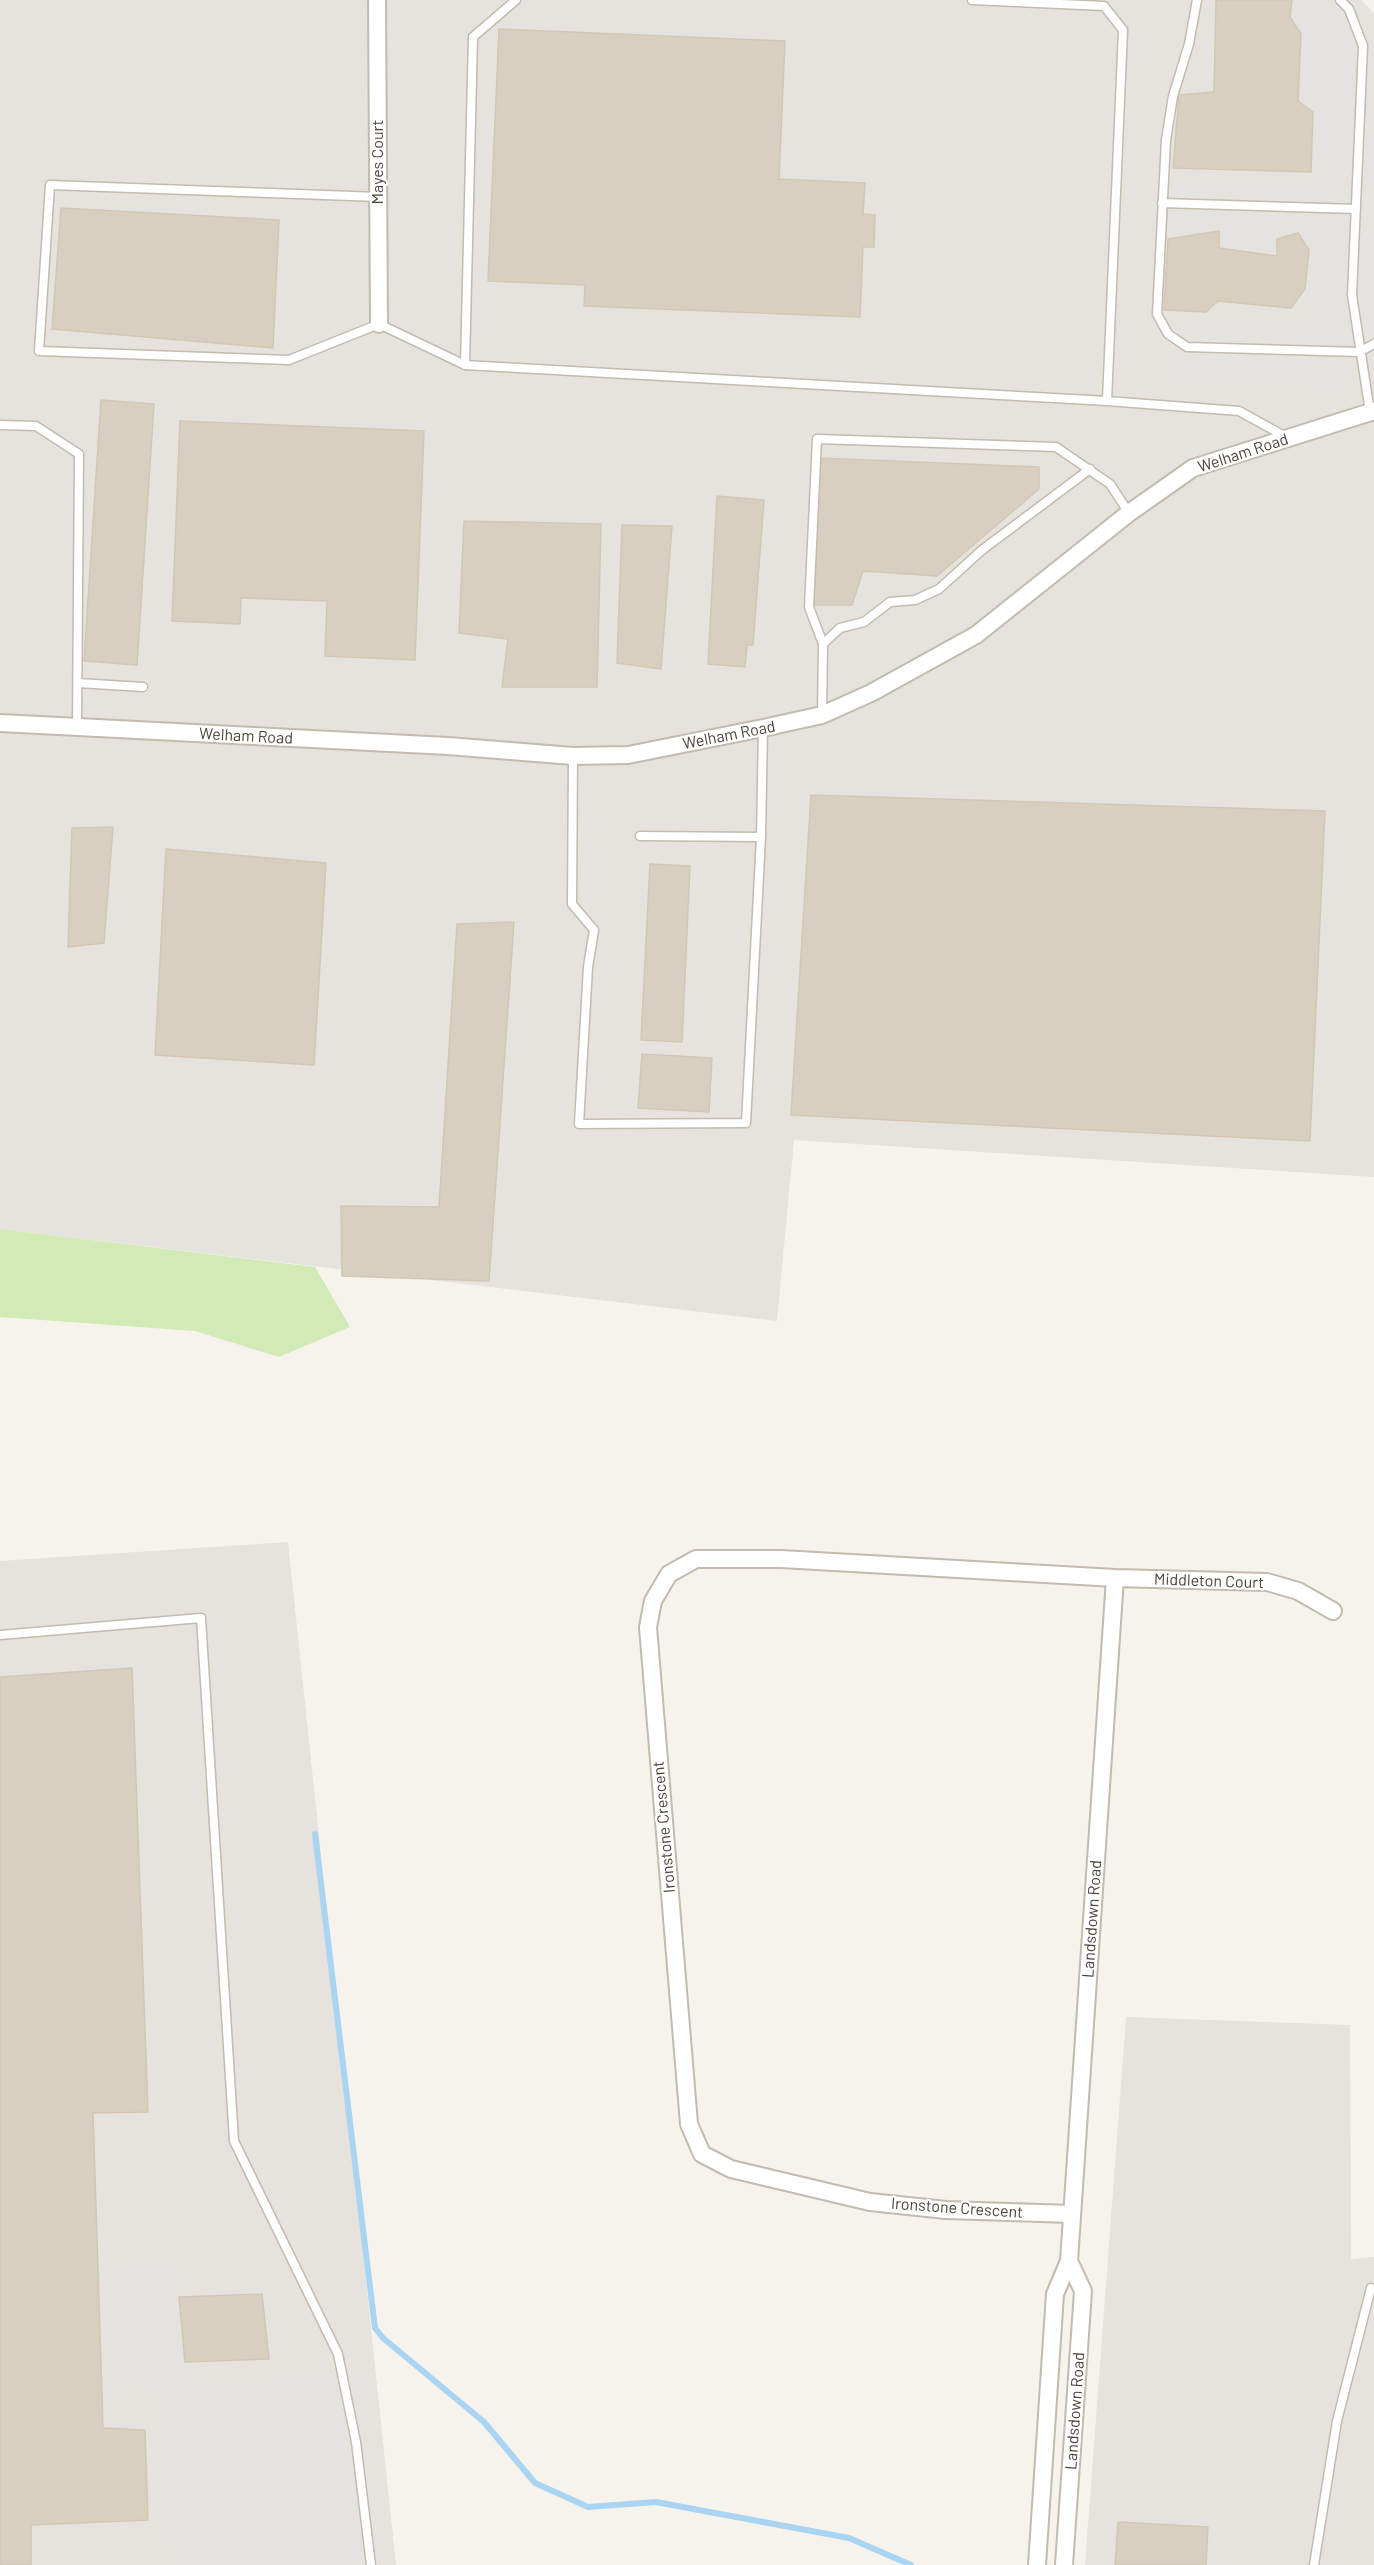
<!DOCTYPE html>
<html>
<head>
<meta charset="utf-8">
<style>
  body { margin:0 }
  canvas { display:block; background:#f6f3ec }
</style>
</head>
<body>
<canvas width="1374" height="2565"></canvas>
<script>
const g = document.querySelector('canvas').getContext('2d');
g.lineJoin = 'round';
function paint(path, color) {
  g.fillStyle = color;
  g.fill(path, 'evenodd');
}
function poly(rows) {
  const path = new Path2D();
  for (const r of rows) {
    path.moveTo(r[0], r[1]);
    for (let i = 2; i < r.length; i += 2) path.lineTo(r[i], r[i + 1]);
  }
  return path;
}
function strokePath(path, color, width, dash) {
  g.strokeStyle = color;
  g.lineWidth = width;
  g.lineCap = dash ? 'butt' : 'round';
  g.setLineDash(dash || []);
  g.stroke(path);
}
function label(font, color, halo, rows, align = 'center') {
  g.font = font + ' Barlow,sans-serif';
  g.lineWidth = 4.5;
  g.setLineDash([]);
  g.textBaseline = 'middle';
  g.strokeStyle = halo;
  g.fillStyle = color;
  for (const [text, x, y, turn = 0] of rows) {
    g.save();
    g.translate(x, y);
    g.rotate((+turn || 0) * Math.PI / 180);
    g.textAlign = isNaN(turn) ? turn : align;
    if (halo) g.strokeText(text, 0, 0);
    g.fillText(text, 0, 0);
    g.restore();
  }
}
paint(poly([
  [0,0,1361,0,1374,13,1374,1177,794,1140,777,1321,0,1229],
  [288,1542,396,2565,0,2565,0,1561],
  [1126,2017,1350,2025,1351,2259,1374,2257,1374,2565,1085,2565]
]), '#e6e2dd');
paint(poly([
  [0,1229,315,1267,350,1327,279,1357,195,1331,0,1317]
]), '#d2eab5');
paint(poly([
  [1298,0,1349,0,1372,37,1374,169,1369,313,1374,313,1374,368,1369,369,1369,314,1350,316,1346,392,1167,382,1168,324,1217,317,1312,316,1313,239,1278,239,1277,256,1219,248,1219,231,1168,239,1160,179,1311,179,1314,232,1319,172,1317,100,1306,91],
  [110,2258,170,2259,184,2382,360,2373,379,2559,349,2560,349,2565,172,2565,153,2383,119,2388]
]), '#e5e3e0');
strokePath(poly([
  [315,1834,375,2328,383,2338,484,2422,535,2483,588,2507,656,2502,849,2538,911,2565]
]), '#a9d4f2', 6);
const building = poly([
  [1216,0,1292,0,1290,17,1301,34,1298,101,1313,112,1311,172,1173,168,1179,95,1214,92,1216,0],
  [499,29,785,41,779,179,865,183,863,214,875,215,874,247,863,247,860,317,584,306,585,285,488,281,499,29],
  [61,208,279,220,273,348,52,329,61,208],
  [1219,231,1219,248,1277,256,1277,239,1298,233,1309,250,1305,289,1291,308,1218,301,1206,312,1164,310,1168,239,1219,231],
  [101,400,154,404,137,665,84,661,101,400],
  [180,421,424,431,415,660,325,656,327,601,241,598,240,624,172,621,180,421],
  [819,458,1039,467,1039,489,937,576,863,571,852,605,811,605,819,458],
  [717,496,764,500,753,645,747,645,745,667,708,664,717,496],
  [464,521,601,524,597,687,502,687,508,639,459,633,464,521],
  [622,525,672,526,661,669,617,663,622,525],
  [811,795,1325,811,1310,1141,791,1115,811,795],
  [113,827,104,943,68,947,72,828,113,827],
  [166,849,326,863,314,1065,155,1055,166,849],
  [650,864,690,866,682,1042,641,1040,650,864],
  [514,922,489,1281,342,1276,341,1206,439,1207,457,924,514,922],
  [642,1054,712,1058,709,1112,638,1108,642,1054],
  [132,1668,148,2112,93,2113,103,2428,145,2430,148,2520,31,2525,31,2565,0,2565,0,1677,132,1668],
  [262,2294,269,2359,185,2362,179,2297,262,2294],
  [1118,2522,1208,2527,1206,2565,1115,2565,1118,2522]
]);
paint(building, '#d8cfc1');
strokePath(building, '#d3c7b4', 1.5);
const lane = poly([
  [972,0,1104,6,1123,30,1107,401,1239,411,1288,438],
  [1197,0,1189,44,1173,96,1166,140,1157,314,1168,334,1187,347,1359,352,1374,344],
  [1340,0,1349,9,1363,46,1352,295,1370,412],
  [379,197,50,185,39,351,289,360,379,324,465,365,1107,401],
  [1162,203,1356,209],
  [465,365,473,37,516,0],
  [0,425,36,426,79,454,77,727],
  [823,644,840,628,864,622,890,602,915,600,939,589,982,550,1090,469],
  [78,683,143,687],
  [822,715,823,644,809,607,817,439,1056,447,1110,484,1129,513],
  [573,756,572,904,594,930,588,967,579,1124,746,1123,761,837,763,728],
  [640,836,761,837],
  [0,1635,201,1618,234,2141,338,2354,356,2442,371,2565],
  [1314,2565,1337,2421,1371,2288]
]);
const street = poly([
  [377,0,379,324],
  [0,723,448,746,573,756,628,755,763,728,822,715,871,693,976,635,1129,513,1193,468,1374,411],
  [1072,2214,946,2210,870,2202,731,2169,702,2154,689,2124,648,1627,653,1601,669,1574,696,1559,781,1559,1115,1578,1267,1582,1298,1591,1333,1611],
  [1069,2261,1115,1578],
  [1037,2565,1055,2294,1069,2261,1083,2291,1064,2565]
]);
strokePath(lane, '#c2bbae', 11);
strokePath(street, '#c2bbae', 20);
strokePath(lane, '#fff', 8);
strokePath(street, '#fff', 16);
label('16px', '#4b4439', '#fff', [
  ["Mayes Court",378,162,-90],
  ["Welham Road",1243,453,-18],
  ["Welham Road",729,735,-11],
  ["Welham Road",246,736,3],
  ["Middleton Court",1209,1581,2],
  ["Ironstone Crescent",664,1827,-95],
  ["Landsdown Road",1092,1919,-86],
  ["Ironstone Crescent",957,2208,4],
  ["Landsdown Road",1075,2411,-86]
]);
</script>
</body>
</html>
